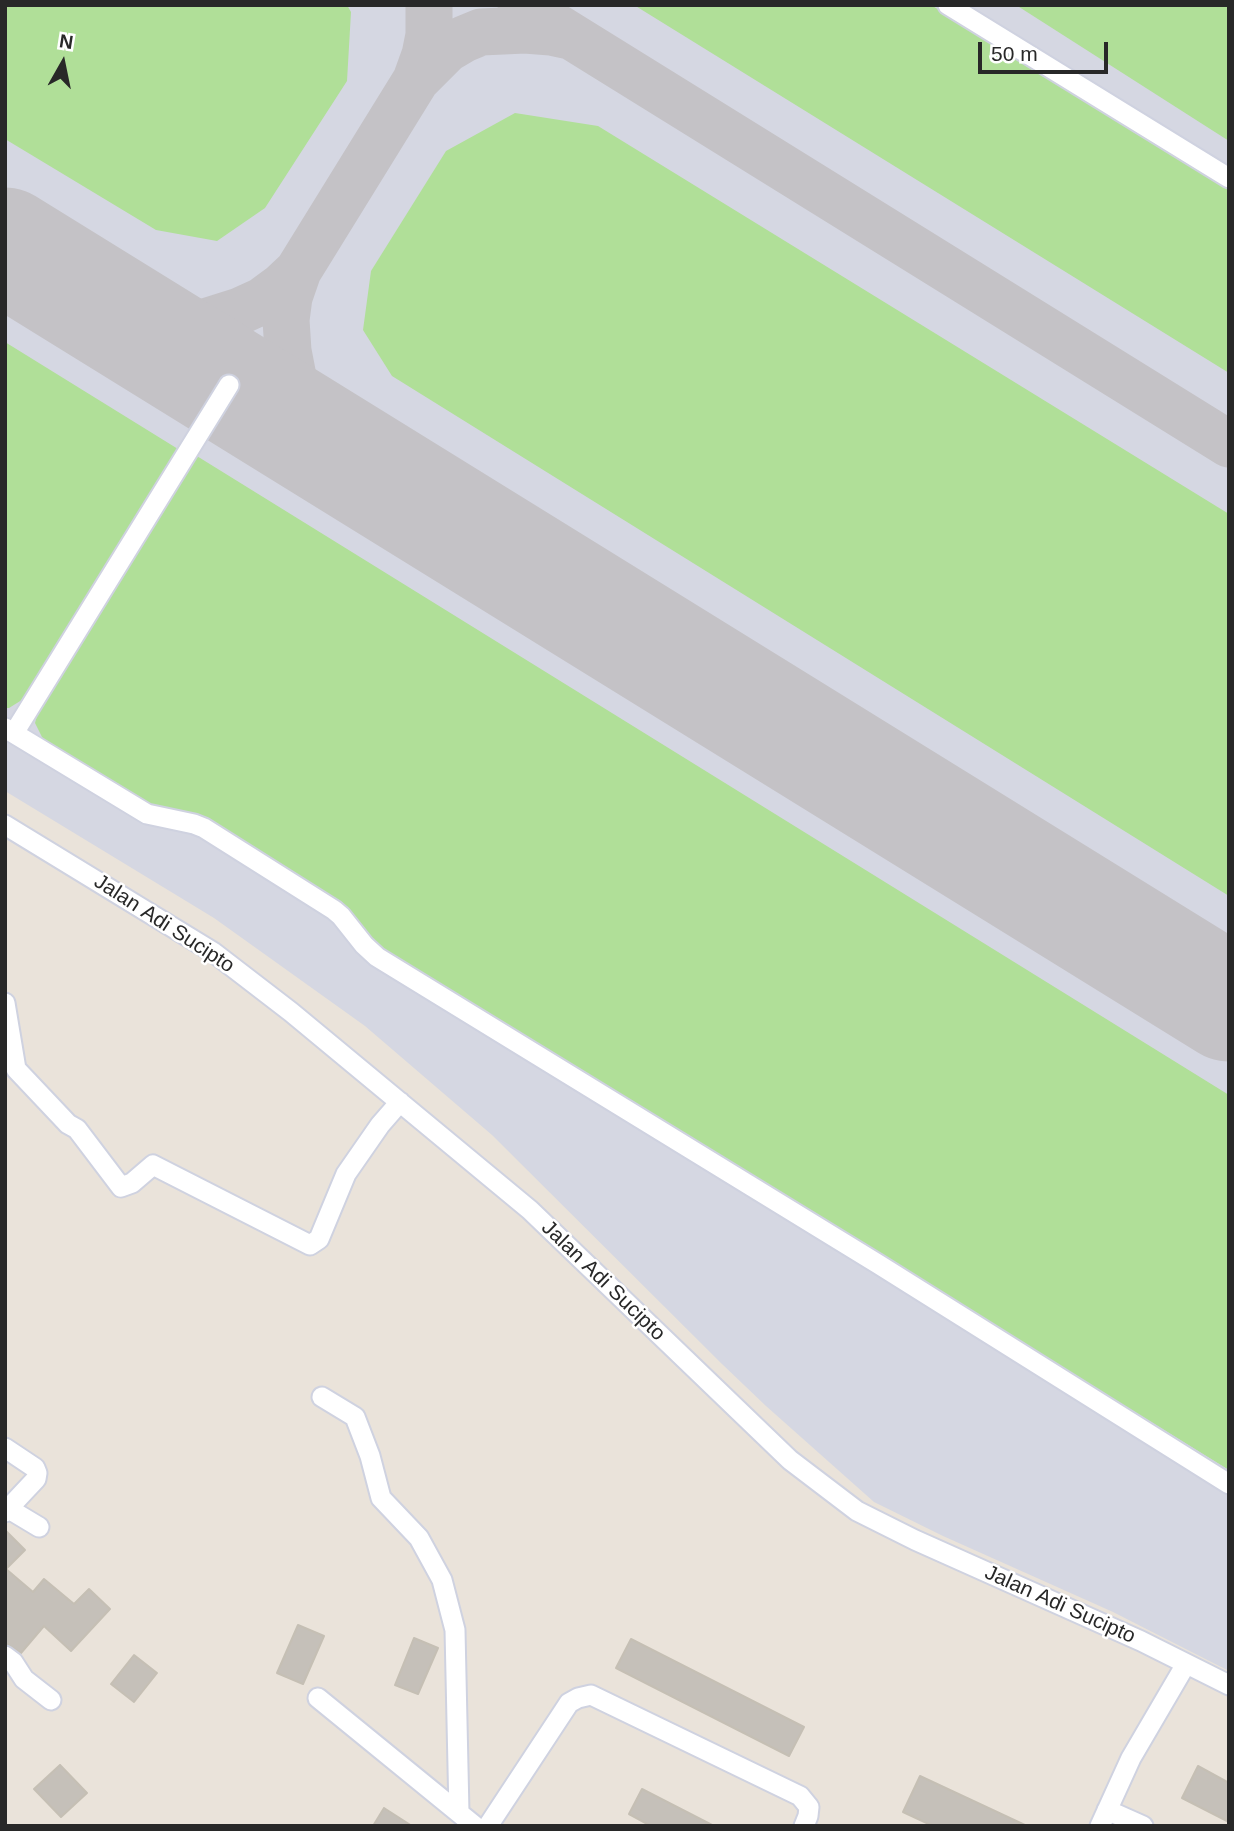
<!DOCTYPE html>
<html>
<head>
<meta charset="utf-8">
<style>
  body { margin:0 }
  #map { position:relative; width:1234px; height:1831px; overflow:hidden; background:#eae3da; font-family:Arial,sans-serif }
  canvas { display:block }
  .frame { position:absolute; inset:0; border:7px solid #282828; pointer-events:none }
  .north { position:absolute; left:28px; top:28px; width:70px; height:70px; -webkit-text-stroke:5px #fff; paint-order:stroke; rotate:9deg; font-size:19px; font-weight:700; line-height:28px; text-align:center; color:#282828 }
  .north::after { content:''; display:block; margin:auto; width:24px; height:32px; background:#282828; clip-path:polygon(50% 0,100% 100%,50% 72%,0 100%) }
  .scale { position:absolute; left:978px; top:42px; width:130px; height:32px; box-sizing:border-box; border:4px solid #282828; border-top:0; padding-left:9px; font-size:21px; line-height:24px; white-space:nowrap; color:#282828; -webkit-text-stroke:5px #fff; paint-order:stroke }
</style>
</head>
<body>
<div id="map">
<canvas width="1234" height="1831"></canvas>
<div class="frame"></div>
<div class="north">N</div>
<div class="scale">50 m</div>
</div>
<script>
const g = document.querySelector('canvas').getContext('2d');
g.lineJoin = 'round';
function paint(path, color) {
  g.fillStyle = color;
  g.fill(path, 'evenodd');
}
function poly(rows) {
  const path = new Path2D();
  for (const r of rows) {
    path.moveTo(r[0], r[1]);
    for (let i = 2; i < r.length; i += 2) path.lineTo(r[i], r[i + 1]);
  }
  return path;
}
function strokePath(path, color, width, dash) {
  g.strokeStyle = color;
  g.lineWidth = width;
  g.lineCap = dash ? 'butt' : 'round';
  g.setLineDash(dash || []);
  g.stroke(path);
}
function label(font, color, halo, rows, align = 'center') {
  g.font = font + ' Arial,sans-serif';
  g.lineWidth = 5;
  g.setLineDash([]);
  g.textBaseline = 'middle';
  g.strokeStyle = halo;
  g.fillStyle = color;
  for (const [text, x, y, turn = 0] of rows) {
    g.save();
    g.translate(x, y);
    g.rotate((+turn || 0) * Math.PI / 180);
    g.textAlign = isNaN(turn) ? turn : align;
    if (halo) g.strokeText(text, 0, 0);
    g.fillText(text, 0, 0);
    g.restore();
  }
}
paint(poly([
  [5,5,1229,5,1229,1671,1113,1612,943,1536,874,1502,766,1406,722,1364,492,1135,365,1026,214,918,5,791]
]), '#d5d7e2');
paint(poly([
  [5,5,347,5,351,12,347,81,265,208,217,241,156,230,5,139],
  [634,5,931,5,1229,189,1229,373],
  [1016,5,1229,5,1229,141],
  [515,113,598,126,1229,514,1229,896,392,376,363,330,371,271,446,151],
  [5,342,178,449,25,698,9,708,5,708],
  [192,453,1229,1095,1229,1470,377,945,342,902,203,817,154,811,44,741,35,723,40,704]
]), '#b0df98');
strokePath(poly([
  [521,5,1229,444],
  [416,80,447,49,464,39,481,32,525,30,551,32,565,35],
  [121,318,154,325,176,326,202,323,240,311,262,301,281,287,298,271],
  [346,458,309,416,294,382,288,351,286,320,289,297,298,271,416,80,425,55,429,35,429,5]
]), '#c4c2c6', 47);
strokePath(poly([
  [5,246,1229,1003]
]), '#c4c2c6', 117);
const building = poly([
  [5,1530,25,1550,6,1569,33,1592,44,1579,74,1604,89,1589,110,1609,71,1651,44,1626,21,1653,5,1643,5,1530],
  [298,1625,324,1636,303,1684,277,1673,298,1625],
  [414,1638,438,1648,418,1694,395,1685,414,1638],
  [631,1639,804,1727,789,1756,616,1668,631,1639],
  [134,1655,157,1673,134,1702,111,1684,134,1655],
  [60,1765,87,1793,61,1817,34,1789,60,1765],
  [1198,1766,1229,1783,1229,1822,1182,1798,1198,1766],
  [920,1776,1027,1826,933,1826,903,1812,920,1776],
  [642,1789,714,1826,651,1826,629,1814,642,1789],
  [384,1808,412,1826,373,1826,384,1808]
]);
paint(building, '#c5c0b9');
strokePath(building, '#c5bfb4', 2);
const minor = poly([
  [948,5,1229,178],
  [5,728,147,814,194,824,204,828,334,910,341,916,364,945,377,957,878,1264,1229,1484],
  [14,733,229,385],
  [5,825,213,952,291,1012,530,1210,790,1460,857,1511,915,1540,1141,1641,1229,1685],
  [5,1003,16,1069,68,1124,77,1129,121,1187,132,1183,153,1165,310,1245,319,1239,346,1174,380,1125,400,1102],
  [322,1397,355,1417,370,1456,381,1498,419,1538,442,1580,455,1630,459,1813],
  [5,1448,35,1468,37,1473,36,1479,5,1512],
  [9,1509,39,1527],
  [5,1656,13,1662,24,1679,51,1700],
  [318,1698,475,1826],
  [1107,1810,1143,1826],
  [488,1826,569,1703,578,1698,591,1695,800,1796,809,1807,808,1816,804,1826],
  [1100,1826,1131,1758,1186,1664]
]);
strokePath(minor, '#cfd2e0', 23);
strokePath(minor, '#fff', 19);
label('21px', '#282828', '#fff', [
  ["Jalan Adi Sucipto",164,924,33],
  ["Jalan Adi Sucipto",603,1281,44],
  ["Jalan Adi Sucipto",1060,1605,24]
]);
</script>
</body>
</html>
